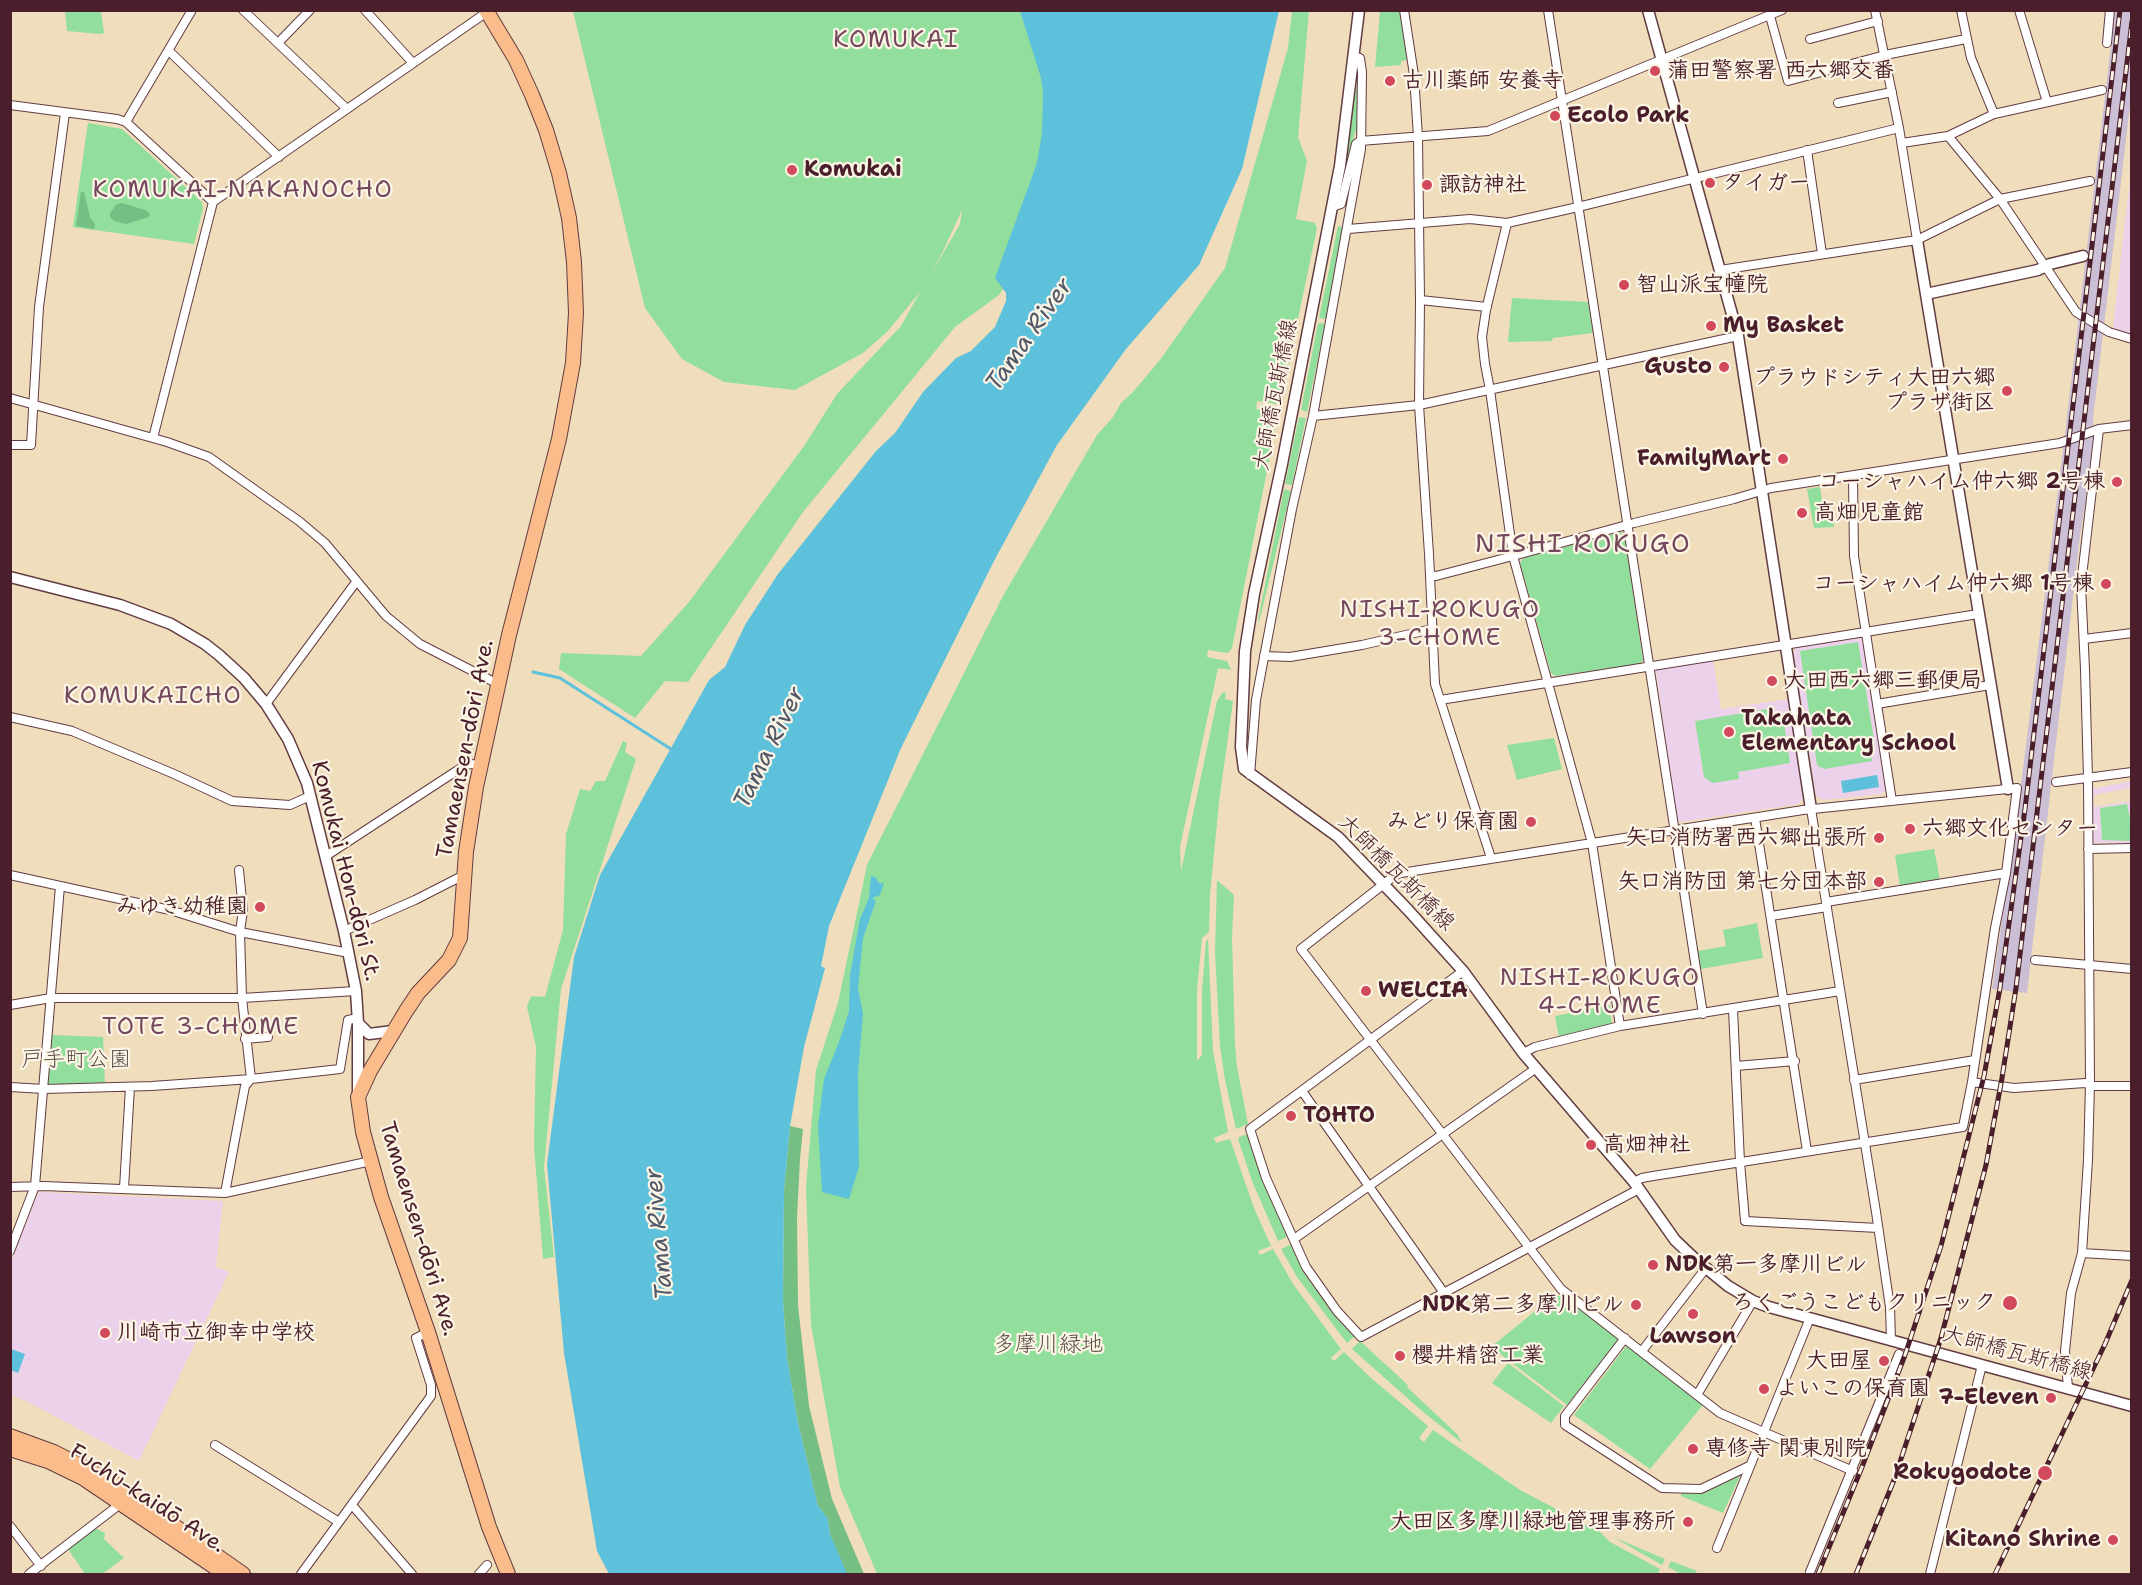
<!DOCTYPE html>
<html>
<head>
<meta charset="utf-8">
<style>
  body { margin:0 }
  #map { position:relative; width:2142px; height:1585px; overflow:hidden; background:#efddbb; font-family:"Shantell Sans",sans-serif }
  canvas { display:block }
  .frame { position:absolute; inset:0; border:12px solid #4a1f2b; pointer-events:none }
</style>
</head>
<body>
<div id="map">
<canvas width="2142" height="1585"></canvas>
<div class="frame"></div>
</div>
<script>
const g = document.querySelector('canvas').getContext('2d');
g.lineJoin = 'round';
function paint(path, color) {
  g.fillStyle = color;
  g.fill(path, 'evenodd');
}
function poly(rows) {
  const path = new Path2D();
  for (const r of rows) {
    path.moveTo(r[0], r[1]);
    for (let i = 2; i < r.length; i += 2) path.lineTo(r[i], r[i + 1]);
  }
  return path;
}
function strokePath(path, color, width, dash) {
  g.strokeStyle = color;
  g.lineWidth = width;
  g.lineCap = dash ? 'butt' : 'round';
  g.setLineDash(dash || []);
  g.stroke(path);
}
function label(font, color, halo, rows, align = 'center') {
  g.font = font + ' "Shantell Sans","Klee One",sans-serif';
  g.lineWidth = 4.5;
  g.setLineDash([]);
  g.textBaseline = 'middle';
  g.strokeStyle = halo;
  g.fillStyle = color;
  for (const [text, x, y, turn = 0] of rows) {
    g.save();
    g.translate(x, y);
    g.rotate((+turn || 0) * Math.PI / 180);
    g.textAlign = isNaN(turn) ? turn : align;
    if (halo) g.strokeText(text, 0, 0);
    g.fillText(text, 0, 0);
    g.restore();
  }
}
paint(poly([
  [2131,170,2131,333,2124,332,2113,327],
  [1859,637,1862,640,1886,790,1882,794,1823,800,1816,796,1793,652,1796,648],
  [1713,660,1721,709,1789,699,1803,799,1798,804,1681,822,1677,820,1656,671,1657,669],
  [2131,781,2131,788,2094,795,2094,807,2131,801,2131,824,2127,804,2100,808,2102,840,2131,841,2131,843,2093,843,2092,789],
  [41,1192,223,1201,216,1267,229,1272,139,1461,28,1402,11,1395,10,1265,38,1193]
]), '#ecd1ea');
paint(poly([
  [2115,11,2131,11,2131,97,2093,419,2094,428,2090,473,2080,536,2027,993,1992,989,2017,816,2064,442]
]), '#cbbfd5');
paint(poly([
  [65,11,101,11,104,33,100,34,67,31],
  [573,11,1106,11,1044,226,999,295,955,327,803,512,688,682,665,681,635,718,559,669,561,653,641,656,689,602,804,446,837,394,901,326,920,292,888,331,863,353,795,390,724,382,682,359,645,308],
  [962,210,960,224,931,274,943,251],
  [1292,11,1309,11,1298,137,1307,161,1296,219,1315,223,1317,228,1281,400,1276,404,1257,401,1256,409,1276,413,1277,420,1232,648,1228,653,1208,650,1207,657,1227,661,1231,670,1218,668,1180,847,1181,871,1217,701,1223,692,1226,693,1225,699,1233,701,1219,802,1210,895,1209,932,1202,938,1197,990,1197,1061,1202,1055,1202,991,1206,941,1208,939,1213,1051,1228,1132,1214,1138,1216,1143,1230,1139,1254,1208,1271,1246,1258,1251,1260,1255,1273,1249,1293,1284,1341,1349,1331,1358,1334,1361,1344,1352,1371,1378,1428,1426,1419,1438,1424,1442,1433,1430,1520,1490,1600,1532,1610,1542,1660,1569,1658,1574,877,1574,840,1487,811,1325,806,1187,816,1070,838,1003,867,865,1003,596,1097,435,1113,417,1121,403,1133,392,1160,360,1225,268,1288,48],
  [1380,11,1400,11,1408,60,1401,61,1401,65,1375,67],
  [1357,83,1359,127,1355,132,1339,199],
  [88,123,122,129,202,202,203,209,194,244,73,227],
  [1338,226,1342,227,1342,234,1326,319,1319,318],
  [1512,298,1588,302,1593,333,1553,338,1552,341,1508,342],
  [1318,323,1325,324,1307,412,1301,410],
  [1299,417,1306,418,1292,485,1285,484],
  [1820,487,1823,507,1831,506,1834,527,1814,528,1807,489],
  [1284,489,1291,491,1259,622,1258,620],
  [1621,532,1625,535,1643,661,1639,664,1555,676,1551,673,1520,563,1523,558],
  [1858,642,1875,746,1870,747,1872,761,1824,769,1817,765,1800,651],
  [1773,708,1774,718,1783,717,1790,763,1738,772,1739,779,1713,783,1704,777,1695,721],
  [1554,738,1562,769,1517,780,1507,745],
  [623,741,627,743,625,752,636,759,561,989,544,1167,554,1257,543,1259,534,1146,536,1047,527,1007,531,996,545,997,563,930,566,834,580,789,590,791,596,781,605,781],
  [2127,804,2131,824,2131,841,2102,840,2100,808],
  [1934,849,1940,880,1900,886,1895,855],
  [1217,880,1234,895,1232,937,1235,1045,1237,1067,1248,1124,1236,1129,1225,1080,1220,1046,1215,953],
  [1757,923,1763,958,1701,969,1698,951,1726,946,1723,930],
  [1610,1005,1612,1025,1559,1038,1555,1016],
  [51,1035,103,1037,105,1085,47,1086],
  [1248,1134,1263,1182,1289,1236,1278,1241,1252,1181,1238,1139,1239,1137],
  [1292,1244,1305,1274,1314,1287,1355,1336,1347,1343,1297,1277,1281,1249],
  [1561,1295,1619,1339,1567,1405,1491,1347,1550,1299],
  [1360,1341,1408,1385,1407,1387,1457,1434,1462,1443,1422,1411,1352,1349],
  [1627,1345,1703,1405,1650,1469,1574,1415],
  [1508,1363,1564,1406,1551,1423,1492,1383],
  [1740,1476,1723,1513,1681,1496,1681,1493,1703,1493],
  [95,1528,105,1533,104,1539,124,1558,102,1574,85,1574,68,1549],
  [1613,1537,1665,1559,1662,1565],
  [1671,1561,1697,1571,1695,1574,1681,1574,1668,1567]
]), '#92df9d');
paint(poly([
  [81,192,84,192,90,217,95,224,94,229,76,226],
  [122,203,145,210,150,214,149,217,126,224,114,221,110,217,110,213,117,204],
  [790,1126,803,1129,800,1159,797,1217,798,1305,809,1406,832,1499,864,1574,847,1574,844,1570,830,1534,828,1519,818,1506,798,1423,787,1358,783,1300,784,1191]
]), '#75be84');
paint(poly([
  [1020,11,1279,11,1242,169,1199,265,1126,349,1057,445,995,559,901,748,829,926,821,966,825,968,804,1047,790,1126,784,1191,783,1300,787,1358,798,1423,818,1506,828,1519,830,1534,847,1574,609,1574,597,1551,564,1353,547,1164,574,957,600,875,709,680,725,667,745,625,778,574,876,451,895,433,923,392,956,358,971,351,995,327,1006,301,1006,293,995,278,1037,163,1042,133,1043,93,1041,78],
  [1877,775,1879,787,1843,793,1841,781],
  [871,876,875,877,880,884,884,882,880,895,872,898,876,901,863,938,858,989,863,1013,858,1074,859,1167,849,1199,822,1192,818,1126,824,1079,839,1042,849,1011,850,975,860,919,869,898],
  [11,1349,25,1354,18,1373,11,1370]
]), '#5dc1dc');
strokePath(poly([
  [533,672,560,678,674,751]
]), '#5dc1dc', 3);
const minor = poly([
  [243,10,347,109],
  [365,10,412,62],
  [1404,10,1414,75,1418,137,1420,300,1419,405,1429,554,1435,684,1491,858],
  [1548,10,1703,1014],
  [1875,10,1899,128,1917,240],
  [1961,10,1971,58,1994,114],
  [2019,10,2047,102],
  [1770,16,1788,81,1885,55,1966,39],
  [1810,39,1878,21],
  [278,43,310,10],
  [2107,43,2110,10],
  [169,51,279,157],
  [1838,103,1892,92],
  [10,105,117,119,126,122,213,202,487,12],
  [126,122,192,10],
  [1948,136,1994,114,2102,90],
  [1902,143,1948,136,2000,199,2076,312,2109,332,2132,339],
  [1807,150,1822,254],
  [1332,207,1341,204,1356,144,1360,141,1488,131,1782,10],
  [1507,223,1486,310,1482,337,1485,364,1490,390,1513,556,1592,843,1620,1026],
  [1348,229,1470,219,1507,223,1578,207,1899,128],
  [1720,270,1917,240,2000,199,2090,181],
  [1420,300,1487,307],
  [10,398,167,442,209,457,299,521,325,543,386,616,420,644,498,684],
  [1313,416,1419,405,1738,336],
  [153,438,213,202],
  [10,445,31,445,39,307,65,113],
  [1853,476,1854,556,1892,801],
  [1430,575,1436,576,1513,556,1634,523,1734,499,1771,488,2060,443,2099,429,2132,425],
  [2084,639,2132,633],
  [1264,656,1290,657,1362,645,1432,629],
  [1440,700,1978,614],
  [266,704,356,582],
  [1877,704,1990,685],
  [10,717,72,731,174,774,232,801,290,805,310,796],
  [1250,775,1256,700,1292,509,1313,416,1361,149,1362,72,1360,58,1354,56],
  [2056,782,2132,772],
  [1811,809,1876,1212,1890,1307,1891,1340],
  [1755,818,1807,1151],
  [2088,849,2132,848],
  [326,856,464,766,470,764,481,765],
  [10,875,170,910,240,932,349,953],
  [1826,902,2006,873],
  [1771,916,1827,907],
  [344,931,415,900,464,875],
  [2035,960,2132,969],
  [1463,971,1250,1129,1266,1178,1306,1267,1337,1311,1361,1337,1639,1189],
  [10,1005,51,998,242,998,356,991],
  [1733,1009,1740,1162,1745,1221,1878,1228],
  [245,1039,268,1037],
  [1523,1053,1535,1047,1620,1026,1840,991],
  [1736,1066,1795,1061],
  [1854,1080,1975,1060],
  [1972,1082,2014,1088,2085,1083,2094,1086,2132,1086],
  [10,1087,44,1089,152,1086,251,1079,340,1069,348,1020,358,1018],
  [1302,1091,1444,1293],
  [1634,1182,1642,1178,1653,1176,1963,1127,1972,1082,1995,928,2006,873,2017,788,1803,810,1401,873,1394,876,1301,949,1561,1289,1720,1413,1853,1471],
  [10,1187,43,1186,225,1193,371,1161],
  [124,1188,130,1087],
  [225,1193,245,1086,251,1079,242,998,240,932,243,910,239,870],
  [1294,1239,1535,1069],
  [10,1251,35,1186,60,886],
  [2082,1253,2132,1256],
  [1625,1338,1565,1416,1565,1425,1662,1488,1701,1489,1749,1466],
  [1642,1351,1706,1268],
  [2068,1388,2065,1351,2071,1293,2082,1253,2088,1160,2090,1084,2088,778,2085,669,2081,585,2099,429],
  [1697,1395,1753,1301],
  [215,1445,339,1522],
  [352,1505,412,1574],
  [10,1526,41,1566],
  [1717,1548,1810,1318],
  [1810,1572,1899,1354],
  [29,1574,115,1508,121,1499],
  [301,1574,431,1396,431,1385,416,1338,428,1332],
  [479,1574,487,1565],
  [1930,1574,1982,1365]
]);
const tertiary = poly([
  [1359,10,1340,166,1282,464,1254,594,1245,651,1241,747,1244,769,1338,837,1409,911,1463,971,1523,1053,1634,1182,1675,1240,1695,1259,1728,1286,1753,1301,1769,1307,2132,1406],
  [1648,10,1738,336,1811,809],
  [1917,240,2008,789],
  [1926,294,2038,270,2050,264,2083,256],
  [10,577,120,605,171,624,205,644,219,655,244,678,266,704,288,739,307,783,344,931,356,991,358,1023,358,1097],
  [358,1023,369,1034,393,1031]
]);
const primary = poly([
  [486,10,516,60,532,95,546,130,559,173,569,218,574,262,576,313,573,363,559,439,509,635,476,787,466,852,460,938,449,960,418,993,406,1011,370,1071,358,1097,363,1132,381,1197,428,1332,489,1527,508,1574]
]);
const trunk = poly([
  [10,1436,54,1452,112,1482,243,1574],
  [10,1449,48,1461,83,1478,225,1574]
]);
strokePath(minor, '#633c41', 10);
strokePath(tertiary, '#633c41', 13);
strokePath(primary, '#633c41', 16);
strokePath(trunk, '#633c41', 16);
strokePath(minor, '#fff', 8);
strokePath(tertiary, '#fff', 10);
strokePath(primary, '#fabc8b', 14);
strokePath(trunk, '#fabc8b', 14);
const rail = poly([
  [1818,1574,1862,1467,1905,1355,1941,1246,1984,1076,2000,988,2025,809,2120,10],
  [1856,1574,1894,1480,1941,1338,1986,1165,2002,1078,2016,988,2132,21],
  [1995,1574,2105,1344,2132,1280]
]);
strokePath(rail, '#4a1f2b', 5);
strokePath(rail, '#fcf5e5', 3, [9]);
for (const [x, y, r, color] of [
  [1655,71,6,"#d1495b"],
  [1390,81,6,"#d1495b"],
  [1555,116,6,"#d1495b"],
  [792,170,6,"#d1495b"],
  [1710,183,6,"#d1495b"],
  [1427,185,6,"#d1495b"],
  [1624,285,6,"#d1495b"],
  [1711,326,6,"#d1495b"],
  [1724,367,6,"#d1495b"],
  [2007,391,6,"#d1495b"],
  [1783,459,6,"#d1495b"],
  [2117,482,6,"#d1495b"],
  [1802,513,6,"#d1495b"],
  [2106,584,6,"#d1495b"],
  [1772,681,6,"#d1495b"],
  [1729,732,6,"#d1495b"],
  [1531,822,6,"#d1495b"],
  [1910,829,6,"#d1495b"],
  [1879,838,6,"#d1495b"],
  [1879,882,6,"#d1495b"],
  [260,907,6,"#d1495b"],
  [1366,991,6,"#d1495b"],
  [1291,1116,6,"#d1495b"],
  [1591,1145,6,"#d1495b"],
  [1653,1265,6,"#d1495b"],
  [2010,1303,8,"#d1495b"],
  [1636,1305,6,"#d1495b"],
  [1693,1314,6,"#d1495b"],
  [105,1333,6,"#d1495b"],
  [1400,1356,6,"#d1495b"],
  [1884,1361,6,"#d1495b"],
  [1764,1389,6,"#d1495b"],
  [2051,1398,6,"#d1495b"],
  [1693,1449,6,"#d1495b"],
  [2045,1473,8,"#d1495b"],
  [1688,1522,6,"#d1495b"],
  [2113,1540,6,"#d1495b"]
]) {
  const dot = new Path2D();
  dot.arc(x, y, r, 0, 2 * Math.PI);
  g.fillStyle = color;
  g.fill(dot);
  strokePath(dot, '#fcf5e5', 2);
}
label('bold 22px', '#4a1f2b', '#fcf5e5', [
  ["蒲田警察署 西六郷交番",1667,71],
  ["古川薬師 安養寺",1402,81],
  ["Ecolo Park",1567,116],
  ["Komukai",804,170],
  ["タイガー",1722,183],
  ["諏訪神社",1439,185],
  ["智山派宝幢院",1636,285],
  ["My Basket",1723,326],
  ["Gusto",1712,367,"right"],
  ["プラウドシティ大田六郷",1995,378,"right"],
  ["プラザ街区",1995,403,"right"],
  ["FamilyMart",1771,459,"right"],
  ["コーシャハイム仲六郷 2号棟",2105,482,"right"],
  ["高畑児童館",1814,513],
  ["コーシャハイム仲六郷 1号棟",2094,584,"right"],
  ["大田西六郷三郵便局",1784,681],
  ["Takahata",1741,719],
  ["Elementary School",1741,744],
  ["みどり保育園",1519,822,"right"],
  ["六郷文化センター",1922,829],
  ["矢口消防署西六郷出張所",1867,838,"right"],
  ["矢口消防団 第七分団本部",1867,882,"right"],
  ["みゆき幼稚園",248,907,"right"],
  ["WELCIA",1378,991],
  ["TOHTO",1303,1116],
  ["高畑神社",1603,1145],
  ["NDK第一多摩川ビル",1665,1265],
  ["ろくごうこどもクリニック",1996,1303,"right"],
  ["NDK第二多摩川ビル",1624,1305,"right"],
  ["川崎市立御幸中学校",117,1333],
  ["Lawson",1693,1337,"center"],
  ["櫻井精密工業",1412,1356],
  ["大田屋",1872,1361,"right"],
  ["よいこの保育園",1776,1389],
  ["7-Eleven",2039,1398,"right"],
  ["専修寺 関東別院",1705,1449],
  ["Rokugodote",2032,1473,"right"],
  ["大田区多摩川緑地管理事務所",1676,1522,"right"],
  ["Kitano Shrine",2101,1540,"right"]
], 'left');
label('22px', '#4a1f2b', '#fcf5e5', [
  ["大師橋瓦斯橋線",1276,395,-79],
  ["Tamaensen-dōri Ave.",466,749,-79],
  ["Komukai Hon-dōri St.",345,871,76],
  ["大師橋瓦斯橋線",1396,873,45],
  ["Tamaensen-dōri Ave.",418,1229,73],
  ["大師橋瓦斯橋線",2017,1354,15],
  ["Fuchū-kaidō Ave.",147,1499,33]
]);
label('22px', '#5c4f48', '#fcf5e5', [
  ["戸手町公園",76,1060],
  ["多摩川緑地",1048,1345]
]);
g.letterSpacing = '1.5px';
label('24px', '#74485c', '#fcf5e5', [
  ["KOMUKAI",896,41],
  ["KOMUKAI-NAKANOCHO",243,191],
  ["NISHI-ROKUGO",1440,611],
  ["3-CHOME",1440,639],
  ["KOMUKAICHO",153,697],
  ["NISHI-ROKUGO",1600,979],
  ["4-CHOME",1600,1007],
  ["TOTE 3-CHOME",201,1028]
]);
g.letterSpacing = '0px';
label('italic 24px', '#515869', '#fcf5e5', [
  ["Tama River",1030,335,-55],
  ["Tama River",770,748,-64],
  ["Tama River",660,1234,-95]
]);
g.letterSpacing = '1.5px';
label('26px', '#74485c', '#fcf5e5', [
  ["NISHI ROKUGO",1583,545]
]);
g.letterSpacing = '0px';
</script>
</body>
</html>
